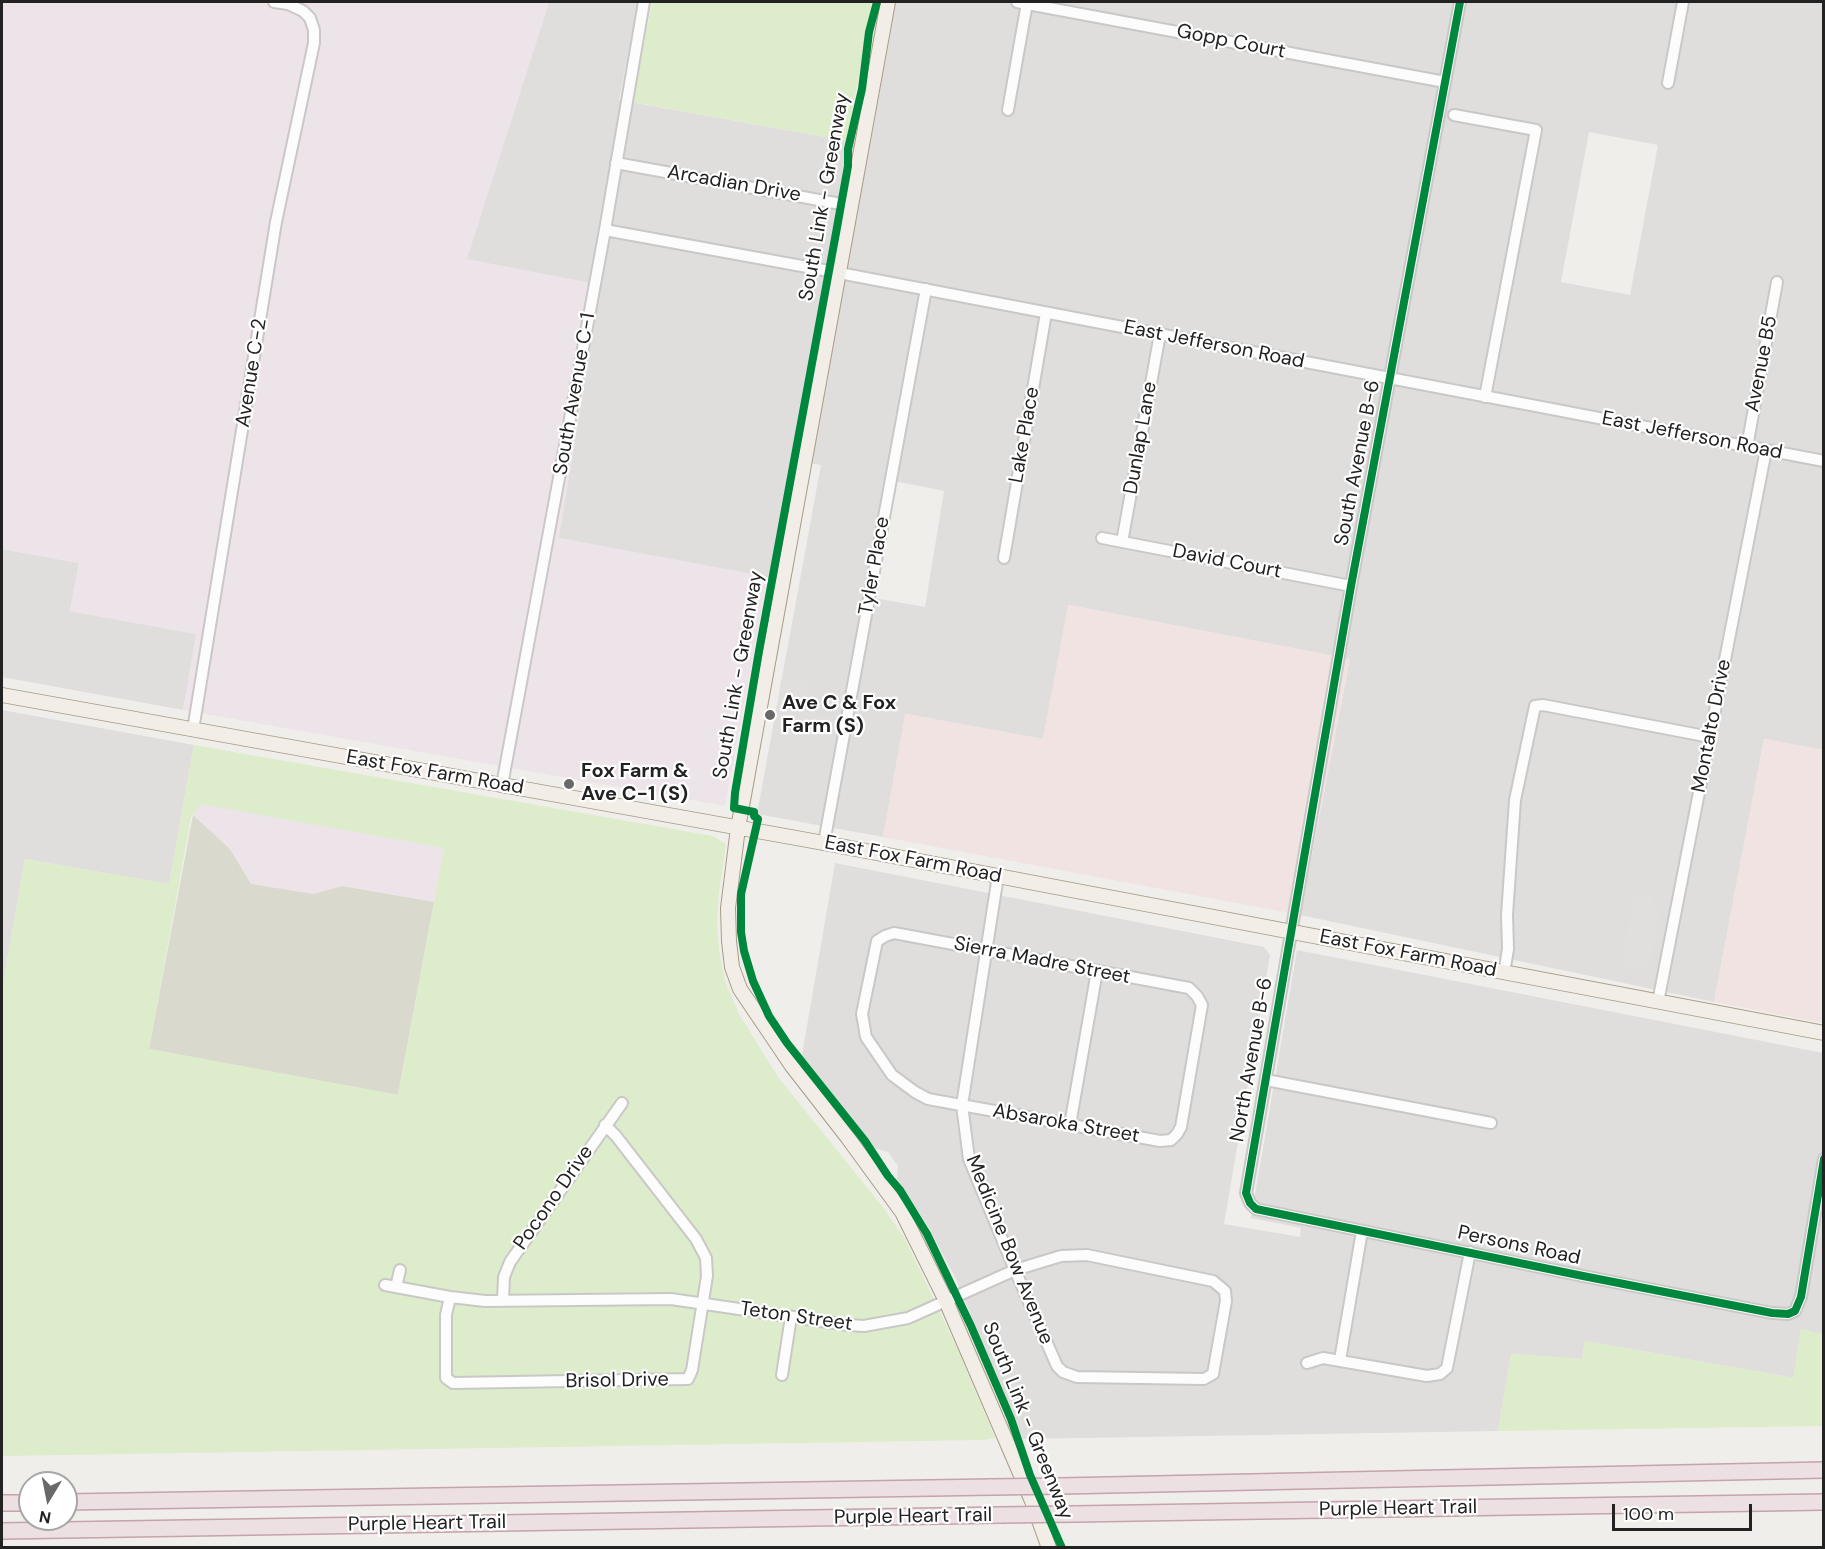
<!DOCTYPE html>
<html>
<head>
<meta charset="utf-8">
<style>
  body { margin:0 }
  #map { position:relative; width:1825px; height:1549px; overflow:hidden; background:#f0eeeb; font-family:"DM Sans",sans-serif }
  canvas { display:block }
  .frame { position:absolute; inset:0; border:3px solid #222; pointer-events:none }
  .north { position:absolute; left:18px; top:1471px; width:60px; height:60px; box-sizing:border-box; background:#fff; border:2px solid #a7a7a7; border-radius:50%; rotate:190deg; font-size:16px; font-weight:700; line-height:24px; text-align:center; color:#222 }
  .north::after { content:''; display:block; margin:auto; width:21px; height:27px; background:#6a6968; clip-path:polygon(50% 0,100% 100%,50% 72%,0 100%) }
  .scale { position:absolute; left:1612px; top:1504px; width:140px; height:27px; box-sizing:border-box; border:3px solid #222; border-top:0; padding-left:8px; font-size:18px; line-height:21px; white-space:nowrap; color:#222; -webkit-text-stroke:4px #fff; paint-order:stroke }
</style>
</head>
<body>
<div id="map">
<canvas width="1825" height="1549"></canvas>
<div class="frame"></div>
<div class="north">N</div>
<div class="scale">100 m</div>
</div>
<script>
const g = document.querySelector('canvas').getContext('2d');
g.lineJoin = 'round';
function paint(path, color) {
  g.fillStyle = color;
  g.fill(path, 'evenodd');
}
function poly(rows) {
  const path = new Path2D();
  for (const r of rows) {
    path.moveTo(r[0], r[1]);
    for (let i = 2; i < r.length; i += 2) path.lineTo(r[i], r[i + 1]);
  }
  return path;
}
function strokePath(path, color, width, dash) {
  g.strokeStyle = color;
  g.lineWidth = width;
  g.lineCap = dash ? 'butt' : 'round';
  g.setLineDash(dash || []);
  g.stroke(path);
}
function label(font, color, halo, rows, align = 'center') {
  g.font = font + ' "DM Sans",sans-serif';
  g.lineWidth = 4.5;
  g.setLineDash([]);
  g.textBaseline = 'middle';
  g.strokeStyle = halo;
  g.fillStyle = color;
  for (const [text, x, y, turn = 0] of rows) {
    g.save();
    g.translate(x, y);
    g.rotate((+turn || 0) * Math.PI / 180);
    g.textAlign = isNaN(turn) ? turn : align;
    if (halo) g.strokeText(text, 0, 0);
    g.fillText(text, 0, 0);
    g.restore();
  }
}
paint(poly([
  [549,2,638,2,619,100,870,145,896,2,1823,2,1823,750,1764,739,1714,1002,1300,915,1350,659,1069,605,1043,739,906,714,883,837,757,814,821,465,799,461,777,579,558,538,601,285,466,260],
  [1589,132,1658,145,1630,295,1561,282],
  [884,479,944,491,925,607,863,596],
  [2,549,79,563,70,611,197,634,183,710,2,677],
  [2,710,194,745,169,884,25,859,4,978,2,978],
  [835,863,1264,947,1270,955,1224,1224,1300,1237,1301,1228,1251,1218,1297,950,1823,1053,1823,1334,1801,1330,1794,1378,1585,1341,1582,1359,1511,1354,1498,1431,1023,1439,955,1277,926,1223,897,1179,898,1166,888,1152,875,1148,802,1055]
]), '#dfdedc');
paint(poly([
  [1068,605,1350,659,1300,915,883,837,905,714,1043,739],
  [1764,739,1823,750,1823,1023,1714,1002]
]), '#f1e3e1');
paint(poly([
  [2,2,313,2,322,3,322,2,549,2,467,259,601,285,559,538,768,577,725,806,183,710,196,634,70,611,79,563,2,549],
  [201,803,444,848,434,902,342,886,314,894,251,884,230,849,193,815]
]), '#ede4e9');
paint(poly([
  [193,815,230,849,251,884,314,894,342,886,434,902,398,1095,149,1049]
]), '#d9d9cd');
paint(poly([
  [652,2,872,2,847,141,633,102],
  [194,745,713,836,726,844,719,892,717,921,719,950,725,981,739,1014,778,1077,882,1206,905,1239,960,1354,995,1438,984,1440,2,1456,2,978,4,978,25,859,169,884],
  [201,804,444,848,398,1095,149,1049,191,817],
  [1801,1329,1823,1334,1823,1426,1498,1431,1511,1354,1582,1359,1585,1341,1793,1378]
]), '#ddeccb');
paint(poly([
  [781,680,807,684,802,714,777,710],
  [1635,892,1653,896,1652,904,1661,906,1649,971,1621,966]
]), '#e0dfde');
const minor = poly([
  [1017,2,1445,82],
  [1460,2,1351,586,1246,1193,1250,1203,1256,1209,1583,1276,1772,1313,1788,1314,1795,1311,1801,1297,1824,1159],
  [1668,83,1683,2],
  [1008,110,1027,3],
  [1454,115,1536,130,1485,397],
  [616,163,852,206],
  [605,230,829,271,1824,461],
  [1747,447,1777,282],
  [1102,538,1351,586],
  [1122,542,1160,334],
  [1004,558,1046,313],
  [193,730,276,222,314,43,314,30,310,18,303,11,288,4,274,2],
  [502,785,605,230,644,2],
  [824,843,926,289],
  [894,933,1189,988,1197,996,1202,1005,1181,1127,1177,1134,1171,1140,1160,1141,928,1099,915,1092,892,1075,866,1037,862,1014,877,941,885,936,894,933],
  [1504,973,1508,949,1507,915,1515,800,1535,706,1543,705,1710,737],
  [1658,1002,1766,450],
  [1266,1080,1491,1123],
  [1070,1125,1097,971],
  [385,1285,450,1297,485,1301,671,1299,848,1325,864,1326,908,1318,1015,1270,1061,1256,1087,1255,1213,1281,1225,1291,1226,1301,1213,1374,1204,1379,1077,1377,1063,1372,1057,1366,1015,1270,969,1159,962,1105,998,876],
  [396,1287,400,1270],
  [450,1297,446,1315,446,1378,453,1383,688,1379,692,1370,707,1276,706,1258,696,1239,616,1136,605,1125],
  [503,1301,504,1277,510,1262,622,1103],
  [1340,1360,1362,1231],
  [1307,1363,1323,1358,1427,1376,1440,1374,1447,1368,1470,1252],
  [782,1375,791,1317]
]);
const major = poly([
  [888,2,738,828,728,908,729,941,732,967,740,989,792,1066,848,1138,902,1212,946,1301,1032,1501,1049,1548],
  [2,695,824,843,1824,1033]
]);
const highway = poly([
  [1061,1486,1824,1470],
  [66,1502,992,1487],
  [2,1503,30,1503],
  [1074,1514,1824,1502],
  [2,1531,1001,1515]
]);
strokePath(minor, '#c9c8c7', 14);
strokePath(major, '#a79c86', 16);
strokePath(highway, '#c5a2ac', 18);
strokePath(minor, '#fdfcfc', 10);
strokePath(major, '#f3ede7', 14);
strokePath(highway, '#ece0e2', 15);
const highwayBridge = poly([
  [992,1487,1061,1486],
  [1001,1515,1074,1514]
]);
strokePath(highwayBridge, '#c5a2ac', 18, []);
strokePath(highwayBridge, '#ece0e2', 15);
strokePath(poly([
  [877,2,869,32,862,89,848,149,848,166,836,233,759,651,735,793,734,808,754,812,754,816,758,819,741,894,741,932,744,951,753,981,769,1016,787,1043,865,1141,888,1176,900,1190,927,1234,971,1326,1011,1419,1030,1475,1062,1548],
  [1460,2,1351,586,1246,1193,1250,1203,1256,1209,1583,1276,1772,1313,1788,1314,1795,1311,1801,1297,1824,1159]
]), '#00873e', 8);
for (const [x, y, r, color] of [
  [770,715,6,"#6a6968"],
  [569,784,6,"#6a6968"]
]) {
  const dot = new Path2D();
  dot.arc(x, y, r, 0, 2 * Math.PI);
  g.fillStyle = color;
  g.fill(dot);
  strokePath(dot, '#fff', 2);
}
label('20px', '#222', '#fff', [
  ["Gopp Court",1231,42,11],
  ["Arcadian Drive",734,184,10],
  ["South Link - Greenway",825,197,-80],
  ["East Jefferson Road",1214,345,11],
  ["Avenue B5",1762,364,-79],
  ["Avenue C-2",252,373,-81],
  ["South Avenue C-1",575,394,-80],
  ["Lake Place",1025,435,-80],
  ["East Jefferson Road",1692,436,11],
  ["Dunlap Lane",1141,438,-80],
  ["South Avenue B-6",1358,463,-79],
  ["David Court",1227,562,11],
  ["Tyler Place",875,566,-80],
  ["South Link - Greenway",739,675,-80],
  ["Montalto Drive",1712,726,-79],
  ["East Fox Farm Road",435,773,10],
  ["East Fox Farm Road",913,860,11],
  ["East Fox Farm Road",1408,954,11],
  ["Sierra Madre Street",1042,961,11],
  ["North Avenue B-6",1252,1060,-80],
  ["Absaroka Street",1066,1124,10],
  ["Pocono Drive",554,1198,-55],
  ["Persons Road",1519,1246,12],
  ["Medicine Bow Avenue",1009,1250,68],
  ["Teton Street",796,1317,8],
  ["Brisol Drive",617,1381,-1],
  ["South Link - Greenway",1027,1421,68],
  ["Purple Heart Trail",1398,1509,-1],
  ["Purple Heart Trail",913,1517,-1],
  ["Purple Heart Trail",427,1524,-1]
]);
label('bold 20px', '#222', '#fff', [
  ["Ave C & Fox",782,704],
  ["Farm (S)",782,727],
  ["Fox Farm &",581,772],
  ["Ave C-1 (S)",581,795]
], 'left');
</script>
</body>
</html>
